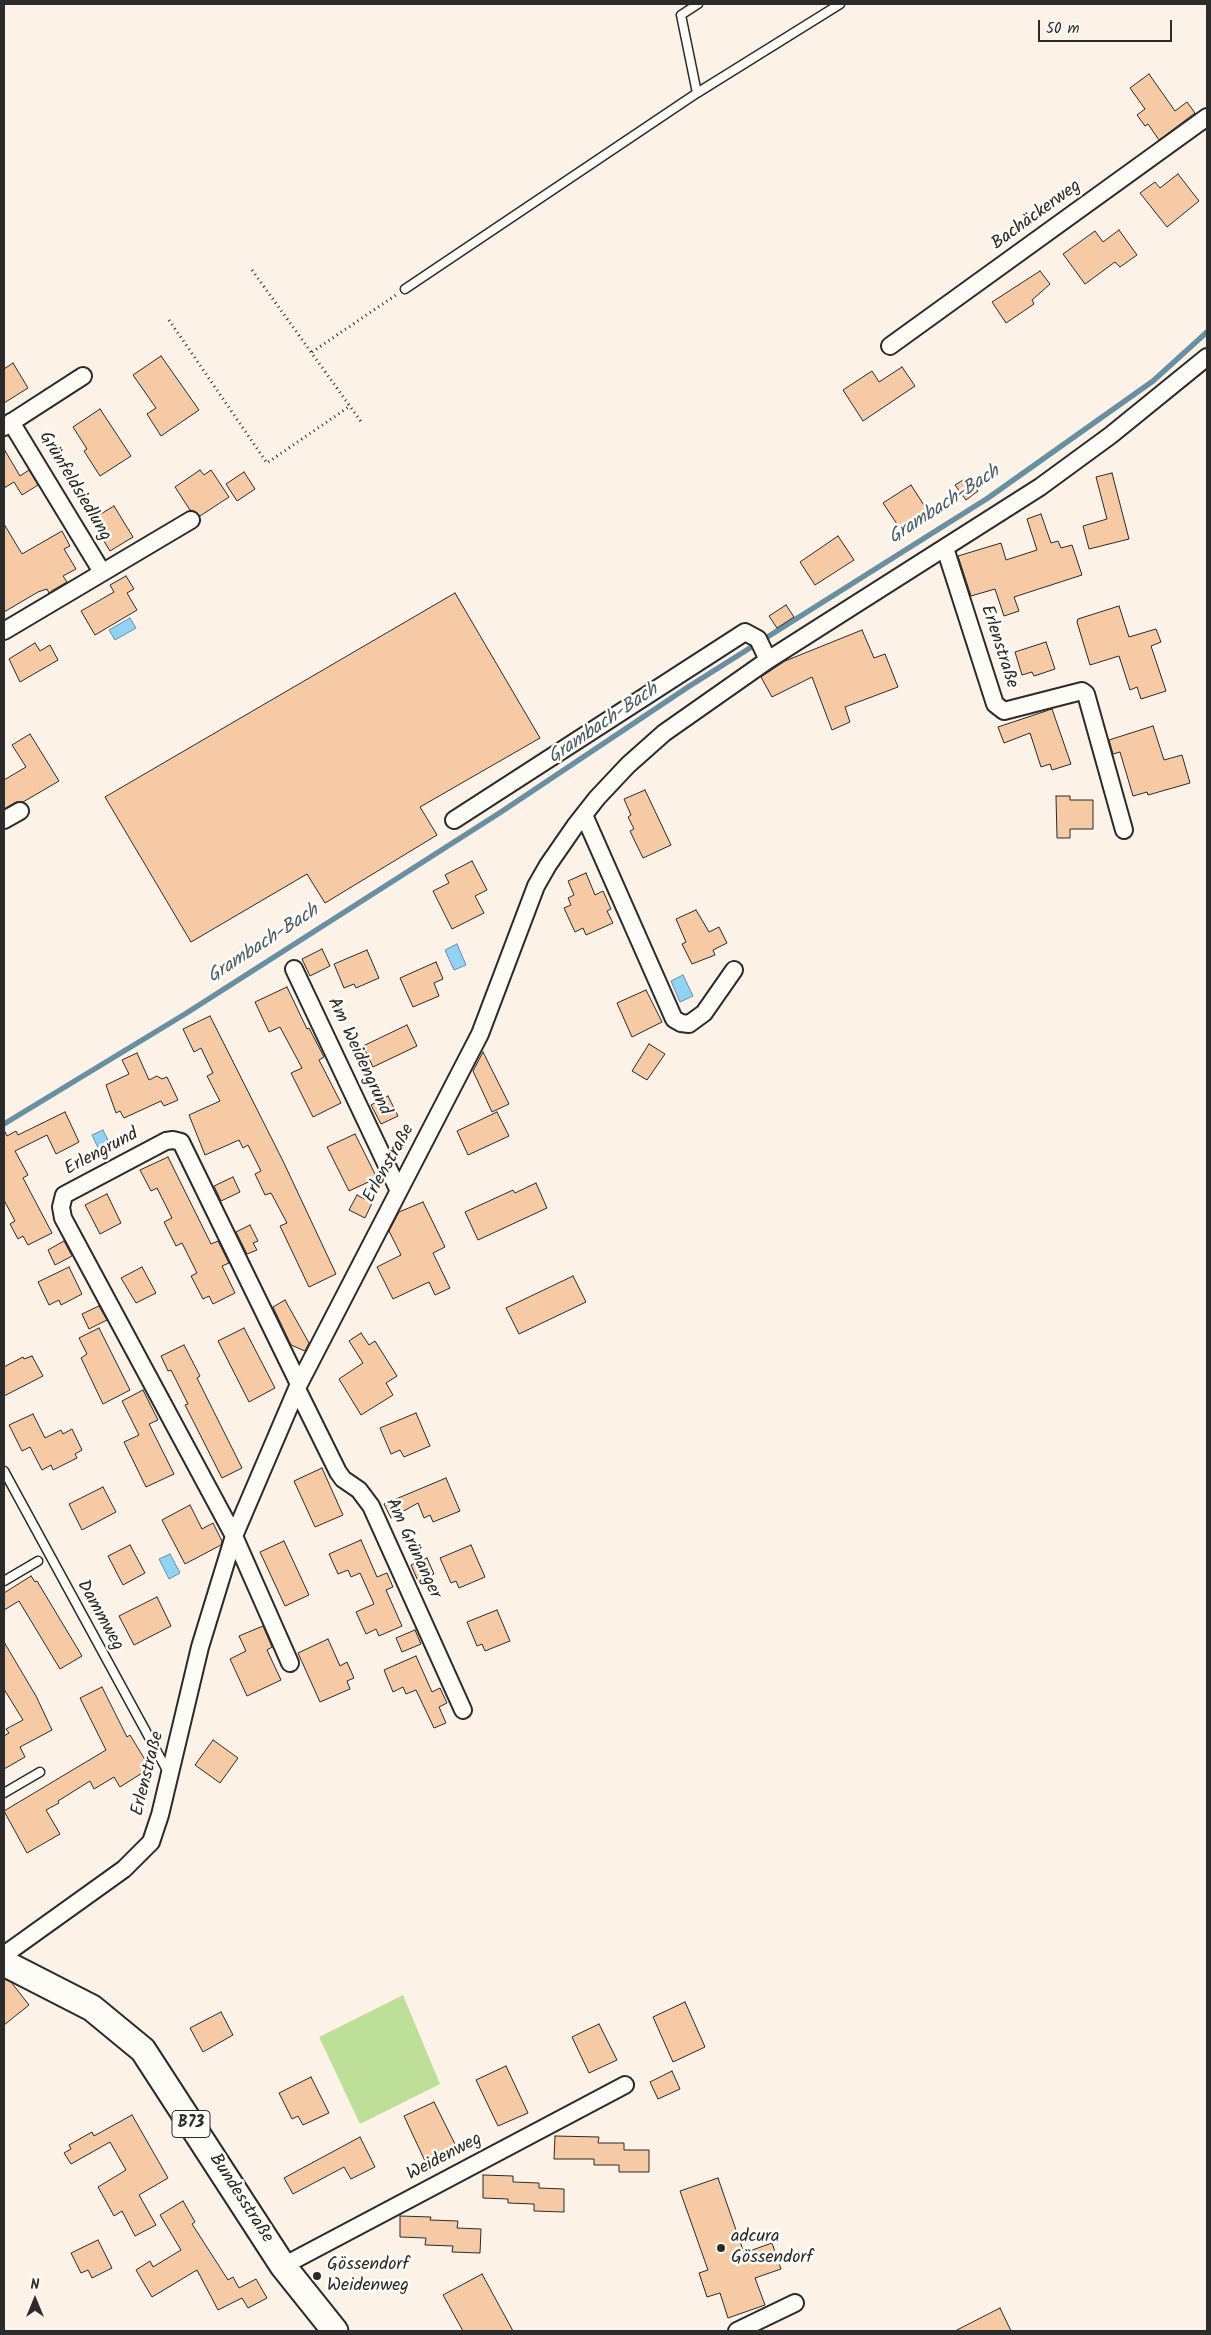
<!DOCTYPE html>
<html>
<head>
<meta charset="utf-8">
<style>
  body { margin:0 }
  #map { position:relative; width:1211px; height:2335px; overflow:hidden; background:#fcf2e7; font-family:Kalam,sans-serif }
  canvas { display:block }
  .frame { position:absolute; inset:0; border:5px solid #2b2b2b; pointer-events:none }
  .north { position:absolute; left:10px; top:2275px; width:50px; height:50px; -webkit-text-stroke:4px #fdfcf7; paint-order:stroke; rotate:0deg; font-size:14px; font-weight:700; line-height:20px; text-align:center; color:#2b2b2b }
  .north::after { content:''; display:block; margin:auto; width:18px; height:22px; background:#2b2b2b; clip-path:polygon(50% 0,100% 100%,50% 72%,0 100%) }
  .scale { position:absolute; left:1038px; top:20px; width:134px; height:22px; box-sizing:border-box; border:2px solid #2b2b2b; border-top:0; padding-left:6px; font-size:15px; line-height:18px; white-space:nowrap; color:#2b2b2b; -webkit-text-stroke:4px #fdfcf7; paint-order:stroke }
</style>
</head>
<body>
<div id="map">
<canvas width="1211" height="2335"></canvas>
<div class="frame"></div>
<div class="north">N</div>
<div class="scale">50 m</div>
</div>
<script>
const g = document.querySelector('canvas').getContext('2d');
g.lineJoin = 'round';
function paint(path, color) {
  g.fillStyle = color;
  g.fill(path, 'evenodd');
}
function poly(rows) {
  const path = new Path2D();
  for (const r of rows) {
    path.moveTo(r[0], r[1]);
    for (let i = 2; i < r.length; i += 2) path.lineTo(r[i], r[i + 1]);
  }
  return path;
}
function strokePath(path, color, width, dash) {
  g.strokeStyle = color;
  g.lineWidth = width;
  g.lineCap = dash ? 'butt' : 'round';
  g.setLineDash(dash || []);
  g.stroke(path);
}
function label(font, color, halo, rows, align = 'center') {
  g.font = font + ' Kalam,sans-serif';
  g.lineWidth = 5;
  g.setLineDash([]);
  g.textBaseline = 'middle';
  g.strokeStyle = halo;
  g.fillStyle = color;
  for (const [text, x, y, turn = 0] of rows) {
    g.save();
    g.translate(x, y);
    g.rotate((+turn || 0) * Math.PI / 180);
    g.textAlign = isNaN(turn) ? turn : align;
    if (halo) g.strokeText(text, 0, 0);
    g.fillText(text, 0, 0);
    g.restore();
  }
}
paint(poly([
  [403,1995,440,2084,360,2124,319,2037]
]), '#bedf98');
const water = poly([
  [130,618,136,628,115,640,109,630,130,618],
  [457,944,466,965,454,970,445,950,457,944],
  [683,975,693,996,680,1002,671,981,683,975],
  [103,1130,113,1150,102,1156,92,1135,103,1130],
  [170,1554,180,1573,169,1579,159,1559,170,1554]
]);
paint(water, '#92d2f3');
strokePath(water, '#698fa3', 1);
strokePath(poly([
  [4,1124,185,1014,501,812,688,687,988,498,1153,381,1207,332]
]), '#698fa3', 5.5);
const building = poly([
  [1149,74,1175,111,1187,102,1195,113,1159,140,1148,124,1145,126,1137,115,1145,109,1130,88,1149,74],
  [1178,174,1199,201,1167,227,1140,193,1155,182,1160,188,1178,174],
  [1119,230,1137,255,1120,267,1115,262,1085,284,1063,254,1095,231,1103,242,1119,230],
  [1040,271,1050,284,1032,300,1034,304,1006,323,992,302,1040,271],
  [161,356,199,410,161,436,147,414,156,408,133,375,161,356],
  [13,363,28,388,4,403,4,369,13,363],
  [902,367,915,386,863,421,843,390,872,371,879,382,902,367],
  [100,409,131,456,100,476,84,451,87,449,73,427,100,409],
  [4,449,20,476,29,470,38,485,22,495,14,482,4,488,4,449],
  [200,470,204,475,211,470,229,497,200,516,196,512,190,510,175,487,200,470],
  [244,472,255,489,237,501,226,484,244,472],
  [1112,473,1129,539,1089,549,1083,526,1107,519,1096,477,1112,473],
  [968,477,978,491,966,500,955,485,968,477],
  [911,485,927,510,899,527,883,503,911,485],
  [114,506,133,537,110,551,91,520,114,506],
  [1041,514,1051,543,1058,541,1061,548,1072,545,1082,575,1014,597,1019,611,1004,616,995,589,971,596,958,556,1001,543,1006,560,1037,550,1027,519,1041,514],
  [4,524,22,554,62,531,70,546,64,549,76,569,63,576,67,582,53,590,49,593,47,589,38,592,4,612,4,524],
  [838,536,854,560,815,585,800,562,838,536],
  [126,576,134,589,127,593,137,610,95,635,81,611,114,592,110,585,126,576],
  [455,593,540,738,420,807,437,835,325,903,307,874,191,942,105,797,455,593],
  [786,605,794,617,777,628,769,616,786,605],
  [1119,606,1129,637,1156,629,1161,642,1151,646,1166,691,1141,699,1137,687,1130,690,1119,656,1090,665,1077,622,1078,619,1119,606],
  [862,630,874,658,885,654,898,687,845,707,850,722,832,730,812,677,772,697,761,677,785,661,862,630],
  [1046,642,1055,669,1034,676,1032,672,1022,675,1015,652,1046,642],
  [35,643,40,651,50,645,58,660,20,682,9,659,35,643],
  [1052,709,1071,764,1052,770,1050,764,1041,767,1030,733,1004,743,998,727,1052,709],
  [1153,726,1164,760,1182,755,1190,783,1148,795,1147,792,1133,796,1120,752,1113,754,1109,740,1153,726],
  [30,734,59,781,23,802,16,802,4,809,4,780,26,767,12,745,30,734],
  [645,790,671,845,643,858,630,831,634,829,628,817,631,815,624,799,645,790],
  [1056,796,1070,796,1070,800,1093,800,1093,829,1070,829,1070,838,1057,838,1056,796],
  [472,861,487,890,475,896,484,913,452,929,433,891,449,883,445,875,472,861],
  [586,873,595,895,603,891,611,909,607,911,613,923,586,935,583,928,575,932,564,908,571,905,568,898,574,895,568,881,586,873],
  [696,910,709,932,719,927,727,943,713,950,715,955,692,964,682,944,686,942,676,919,696,910],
  [322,949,330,966,310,976,302,959,322,949],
  [367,950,379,978,356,988,354,984,344,988,334,964,367,950],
  [436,962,443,979,434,983,439,996,413,1007,400,978,436,962],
  [287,987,307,1029,309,1028,324,1057,319,1060,341,1103,313,1117,291,1073,302,1068,280,1027,269,1032,255,1002,287,987],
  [646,990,662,1022,632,1037,617,1003,646,990],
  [210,1016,283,1161,336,1274,309,1287,280,1226,287,1223,271,1193,265,1195,255,1174,261,1171,248,1145,243,1148,239,1140,205,1155,189,1115,220,1101,207,1076,213,1073,201,1048,194,1052,183,1029,210,1016],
  [407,1025,417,1046,373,1067,363,1046,407,1025],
  [649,1044,665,1054,647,1080,632,1071,649,1044],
  [483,1052,509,1104,492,1112,473,1071,483,1052],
  [137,1053,149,1080,157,1076,162,1079,167,1077,178,1100,164,1106,161,1101,124,1118,120,1111,116,1113,106,1085,129,1074,122,1060,137,1053],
  [388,1096,398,1116,381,1124,371,1105,388,1096],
  [65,1112,79,1142,56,1154,47,1135,15,1151,28,1175,23,1178,52,1233,28,1245,23,1236,18,1239,10,1224,15,1221,4,1200,4,1130,7,1136,16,1131,18,1135,65,1112],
  [497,1112,509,1136,468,1155,457,1131,497,1112],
  [355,1134,377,1178,349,1191,327,1147,355,1134],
  [168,1157,211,1244,218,1241,229,1263,222,1266,235,1293,213,1304,209,1296,203,1299,191,1276,197,1273,182,1243,176,1246,164,1222,172,1218,157,1188,151,1191,140,1170,168,1157],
  [233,1177,240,1192,221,1201,214,1186,233,1177],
  [536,1183,547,1208,478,1240,465,1212,513,1190,515,1193,536,1183],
  [107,1194,121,1223,100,1234,85,1205,107,1194],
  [357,1195,372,1203,365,1218,349,1210,357,1195],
  [423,1202,445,1247,433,1253,450,1288,435,1295,429,1282,393,1299,377,1267,401,1255,389,1231,399,1212,423,1202],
  [250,1225,258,1241,253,1243,257,1250,247,1254,236,1232,250,1225],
  [64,1241,72,1256,55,1265,48,1250,64,1241],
  [69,1267,82,1294,61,1305,59,1300,49,1305,38,1282,69,1267],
  [142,1267,156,1293,136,1303,121,1278,142,1267],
  [573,1276,586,1302,519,1334,506,1308,573,1276],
  [285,1300,309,1343,305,1351,291,1345,273,1307,285,1300],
  [99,1306,107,1320,89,1329,82,1314,99,1306],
  [99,1328,130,1390,103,1404,81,1358,87,1354,79,1338,99,1328],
  [244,1328,275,1388,249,1402,218,1341,244,1328],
  [361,1333,369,1345,375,1341,397,1376,386,1383,393,1395,361,1415,339,1379,363,1363,349,1341,361,1333],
  [184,1345,200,1376,197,1378,242,1468,222,1478,185,1405,188,1404,171,1370,168,1371,161,1356,184,1345],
  [32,1356,43,1376,4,1396,4,1367,23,1357,24,1359,32,1356],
  [143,1390,158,1420,149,1424,174,1474,146,1487,124,1442,139,1435,122,1401,143,1390],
  [416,1413,430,1446,404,1457,400,1450,391,1454,380,1428,416,1413],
  [33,1414,45,1438,61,1430,63,1434,72,1429,82,1450,75,1454,77,1458,53,1470,51,1465,42,1470,30,1447,22,1451,9,1425,33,1414],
  [322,1468,343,1515,315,1527,294,1481,322,1468],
  [446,1478,460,1511,433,1522,430,1515,424,1518,418,1503,391,1518,384,1504,446,1478],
  [103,1487,116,1512,82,1530,69,1504,103,1487],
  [190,1505,202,1529,213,1523,222,1541,221,1545,185,1564,162,1520,190,1505],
  [361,1540,377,1577,387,1573,393,1587,386,1590,402,1626,379,1636,376,1629,366,1634,356,1612,374,1604,360,1573,351,1577,348,1570,338,1574,329,1554,361,1540],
  [284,1541,309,1595,285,1606,260,1552,284,1541],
  [130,1545,145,1573,123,1585,108,1556,130,1545],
  [471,1545,485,1577,459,1588,456,1581,451,1583,440,1558,471,1545],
  [427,1558,434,1574,418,1581,411,1565,427,1558],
  [31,1576,35,1582,37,1581,82,1656,60,1669,19,1601,4,1610,4,1593,31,1576],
  [157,1597,171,1626,134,1645,119,1616,157,1597],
  [497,1610,510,1641,485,1651,482,1644,477,1646,467,1622,497,1610],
  [263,1626,272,1647,267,1650,281,1680,247,1696,230,1659,246,1651,239,1636,263,1626],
  [415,1630,421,1644,402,1652,396,1638,415,1630],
  [328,1639,340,1666,347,1662,354,1678,347,1681,350,1689,320,1702,298,1653,328,1639],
  [4,1642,36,1696,52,1730,20,1747,25,1757,4,1769,4,1736,9,1733,6,1729,23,1720,4,1689,4,1642],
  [416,1656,432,1692,440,1688,447,1703,439,1707,446,1723,434,1728,416,1690,406,1694,403,1687,393,1692,384,1670,416,1656],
  [102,1687,127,1737,130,1735,150,1768,120,1787,114,1777,94,1789,90,1781,58,1801,59,1803,46,1810,60,1834,27,1853,4,1811,106,1750,80,1698,102,1687],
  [213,1740,238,1758,220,1783,195,1765,213,1740],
  [4,1979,11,1982,29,2005,4,2025,4,1979],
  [685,2002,705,2047,673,2062,653,2017,685,2002],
  [221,2012,233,2035,203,2052,190,2028,221,2012],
  [599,2024,617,2060,589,2073,572,2037,599,2024],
  [506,2066,528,2113,498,2126,476,2080,506,2066],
  [672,2071,680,2089,658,2099,650,2082,672,2071],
  [311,2077,329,2113,303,2125,298,2116,292,2119,279,2093,311,2077],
  [434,2102,456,2146,425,2161,404,2116,434,2102],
  [132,2115,168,2178,139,2195,156,2225,135,2236,122,2211,114,2216,98,2187,126,2170,110,2142,71,2164,64,2153,71,2149,69,2145,92,2132,94,2136,132,2115],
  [555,2136,599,2137,598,2143,624,2143,624,2150,649,2150,649,2172,619,2172,619,2165,594,2165,594,2159,554,2159,555,2136],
  [360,2137,375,2167,351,2179,344,2167,293,2194,284,2178,360,2137],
  [483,2175,513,2176,513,2182,539,2183,539,2188,564,2189,564,2212,534,2211,534,2204,508,2203,508,2199,483,2198,483,2175],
  [718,2178,744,2253,772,2243,781,2269,755,2278,765,2305,728,2318,720,2293,707,2297,699,2273,708,2270,680,2191,718,2178],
  [183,2201,195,2222,192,2224,228,2280,233,2277,239,2288,256,2279,267,2298,248,2308,242,2298,218,2310,197,2270,152,2297,136,2270,150,2261,153,2267,181,2250,160,2215,183,2201],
  [400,2216,431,2217,430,2220,458,2221,457,2228,481,2229,480,2253,452,2252,453,2246,425,2245,426,2238,400,2237,400,2216],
  [98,2240,112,2268,92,2278,88,2270,81,2273,71,2253,98,2240],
  [482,2274,513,2331,463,2331,443,2295,482,2274],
  [1000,2308,1011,2331,955,2331,1000,2308]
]);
paint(building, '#f6caa5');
strokePath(building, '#2b2b2b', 1);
const lane = poly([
  [697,93,840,4],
  [405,289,697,93,681,15,698,4],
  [4,1471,168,1772],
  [4,1581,38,1561],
  [4,1793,40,1772]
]);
const street = poly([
  [890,346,1207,117],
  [11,422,102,572],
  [4,427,83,376],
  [945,548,995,704,1004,711,1082,691,1086,694,1124,830],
  [4,631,191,520],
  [584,815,674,1019,681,1023,689,1024,704,1013,734,970],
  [4,820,20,811],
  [454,820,745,632,758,639,768,660],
  [294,969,398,1189],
  [297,1389,338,1472,343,1479,359,1490,371,1506,463,1710],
  [290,1663,234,1536,63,1218,61,1207,64,1195,166,1141,173,1140,181,1142,299,1384],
  [4,1955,124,1869,151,1842,160,1815,200,1647,234,1536,299,1384,480,1034,536,886,548,865,575,826,597,798,628,765,664,733,768,660,1040,487,1111,435,1207,357],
  [283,2266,625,2085],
  [737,2331,795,2303]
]);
const primary = poly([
  [4,1963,92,2008,143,2050,283,2266,335,2331]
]);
strokePath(lane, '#2b2b2b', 11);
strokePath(street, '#2b2b2b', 20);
strokePath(primary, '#2b2b2b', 29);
strokePath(poly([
  [252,270,362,423],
  [169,320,267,463,350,406],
  [312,352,396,295]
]), '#2b2b2b', 3, [1, 4]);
strokePath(lane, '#fdfcf7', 8);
strokePath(street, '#fdfcf7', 16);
strokePath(primary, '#fdfcf7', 25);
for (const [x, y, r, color] of [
  [721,2248,5,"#2b2b2b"],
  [317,2276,5,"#2b2b2b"]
]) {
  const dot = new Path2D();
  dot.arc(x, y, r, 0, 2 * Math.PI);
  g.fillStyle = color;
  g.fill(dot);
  strokePath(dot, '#fdfcf7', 2);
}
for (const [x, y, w] of [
  [191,2124,38]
]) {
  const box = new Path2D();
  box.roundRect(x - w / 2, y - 13.5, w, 27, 4);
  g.fillStyle = '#fdfcf7';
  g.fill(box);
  strokePath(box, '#2b2b2b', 1);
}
label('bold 16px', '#2b2b2b', null, [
  ["B73",191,2124]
]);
label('18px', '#2b2b2b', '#fdfcf7', [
  ["Bachäckerweg",1037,216,-36],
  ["Grünfeldsiedlung",74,487,59],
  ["Erlenstraße",998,647,72],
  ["Am Weidengrund",358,1057,65],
  ["Erlengrund",102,1153,-28],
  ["Erlenstraße",390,1164,-61],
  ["Am Grünanger",412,1549,65],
  ["Dammweg",99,1616,61],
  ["Erlenstraße",149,1774,-76],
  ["Weidenweg",445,2158,-28],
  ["Bundesstraße",240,2199,57]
]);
label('18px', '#2b2b2b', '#fdfcf7', [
  ["adcura",731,2238],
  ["Gössendorf",731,2259],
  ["Gössendorf",327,2266],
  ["Weidenweg",327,2287]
], 'left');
label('italic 19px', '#4a5d67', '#fdfcf7', [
  ["Grambach-Bach",945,506,-33],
  ["Grambach-Bach",604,725,-34],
  ["Grambach-Bach",264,945,-33]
]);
</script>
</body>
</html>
